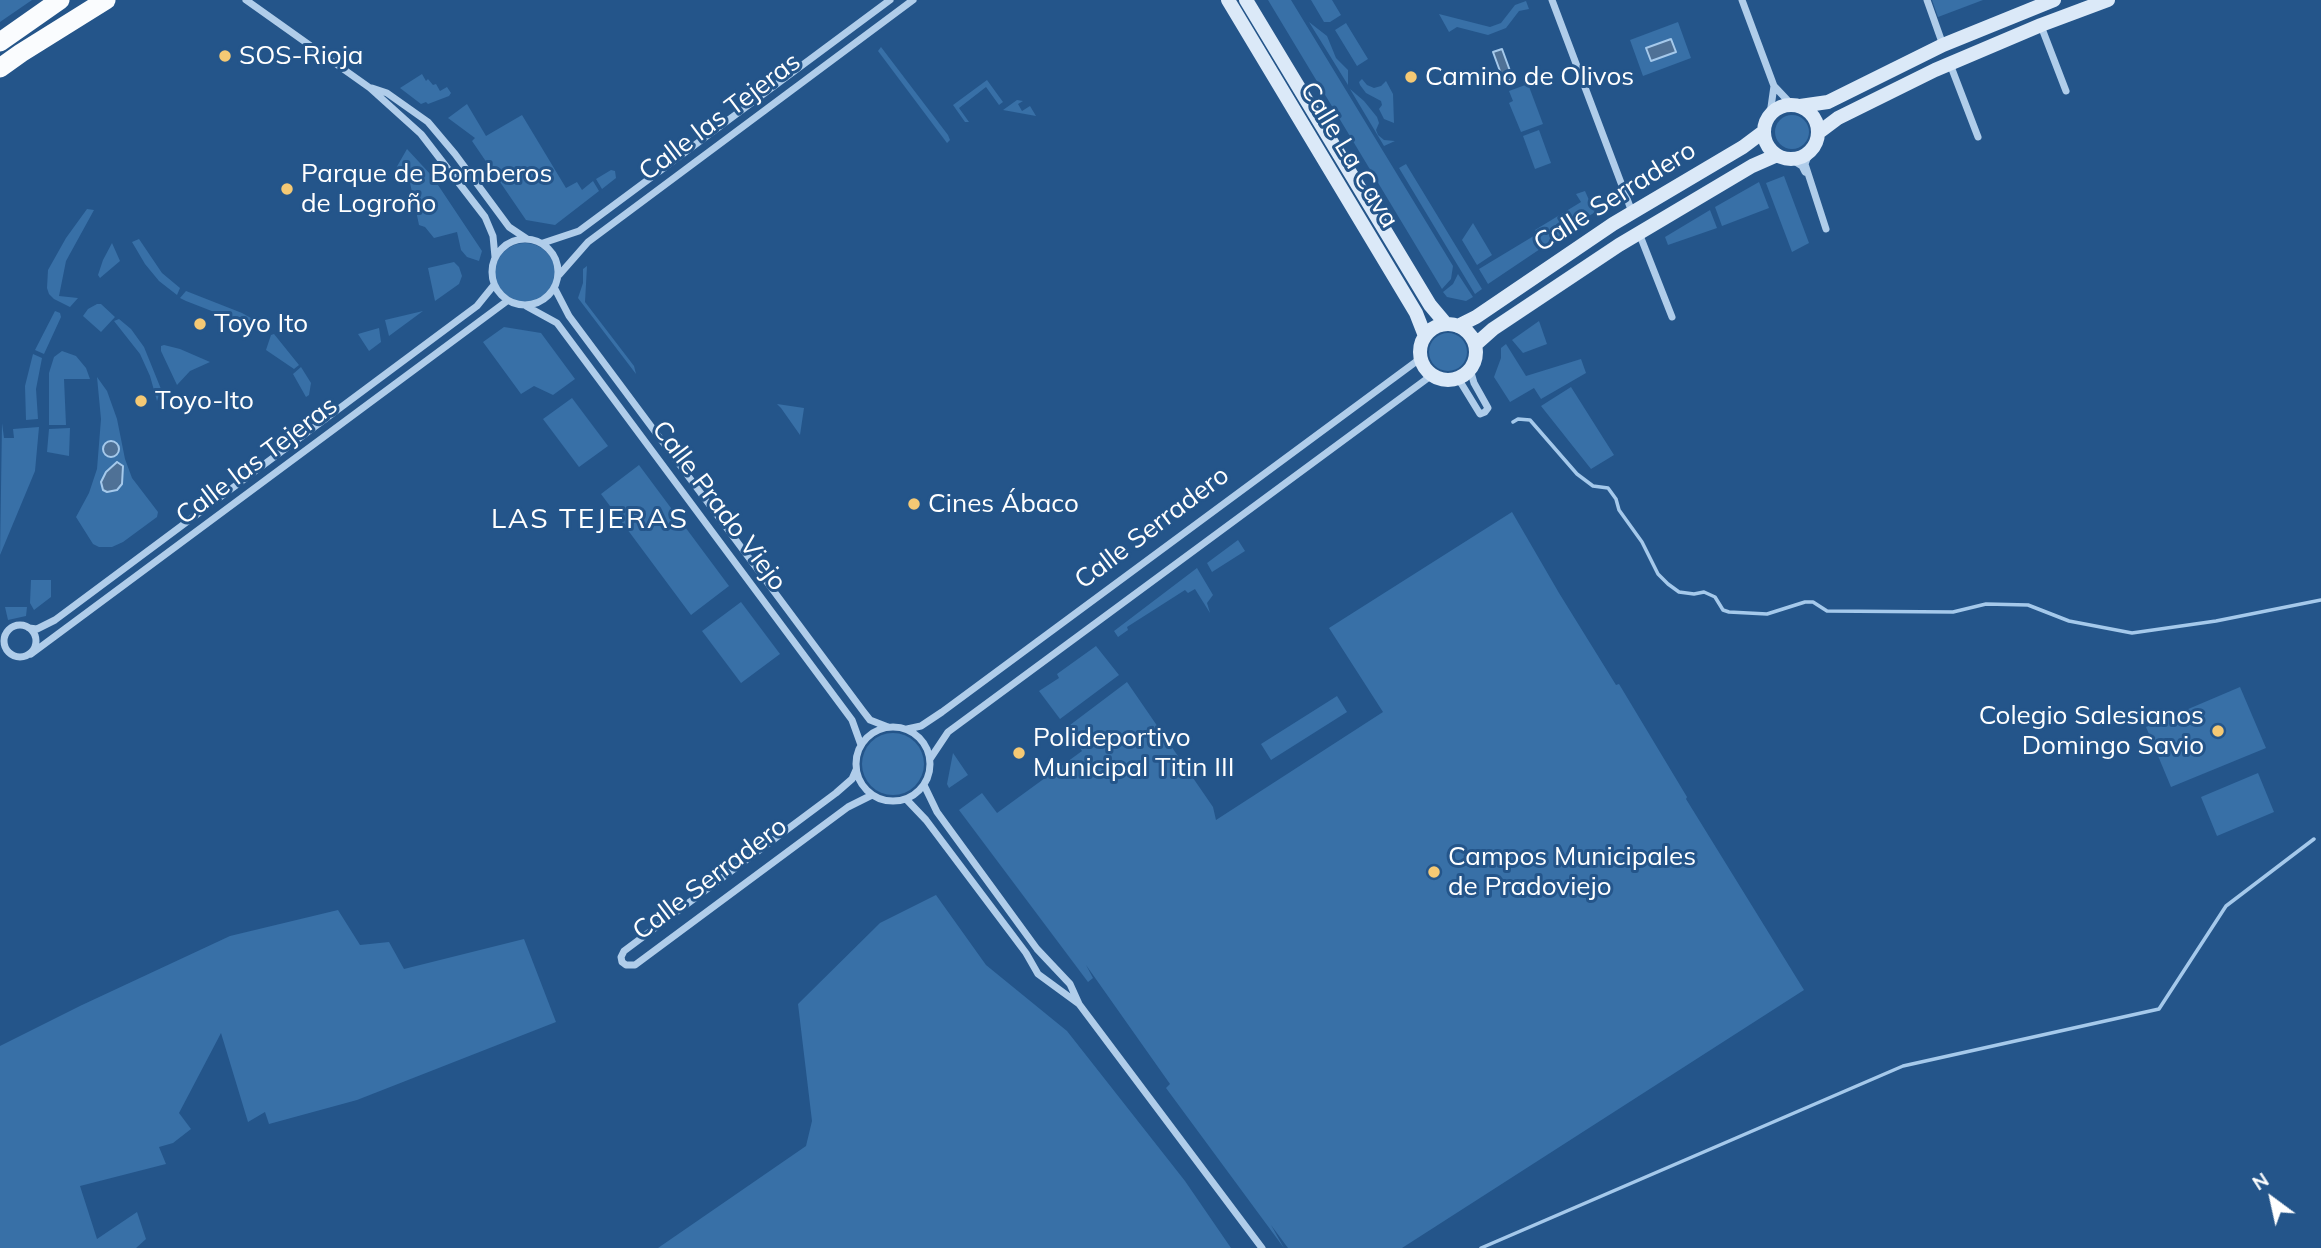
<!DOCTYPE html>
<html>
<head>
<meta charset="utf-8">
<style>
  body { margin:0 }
  #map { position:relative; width:2321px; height:1248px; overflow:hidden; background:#24558a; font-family:Mulish,sans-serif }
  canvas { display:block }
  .north { position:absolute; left:2237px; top:1164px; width:70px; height:70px; -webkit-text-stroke:5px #24558a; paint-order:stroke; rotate:327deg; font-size:19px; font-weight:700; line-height:28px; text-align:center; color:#fff }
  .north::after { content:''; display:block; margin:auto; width:24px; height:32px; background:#fff; clip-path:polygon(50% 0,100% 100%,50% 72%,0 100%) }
</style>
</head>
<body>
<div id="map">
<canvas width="2321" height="1248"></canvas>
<div class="north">N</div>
</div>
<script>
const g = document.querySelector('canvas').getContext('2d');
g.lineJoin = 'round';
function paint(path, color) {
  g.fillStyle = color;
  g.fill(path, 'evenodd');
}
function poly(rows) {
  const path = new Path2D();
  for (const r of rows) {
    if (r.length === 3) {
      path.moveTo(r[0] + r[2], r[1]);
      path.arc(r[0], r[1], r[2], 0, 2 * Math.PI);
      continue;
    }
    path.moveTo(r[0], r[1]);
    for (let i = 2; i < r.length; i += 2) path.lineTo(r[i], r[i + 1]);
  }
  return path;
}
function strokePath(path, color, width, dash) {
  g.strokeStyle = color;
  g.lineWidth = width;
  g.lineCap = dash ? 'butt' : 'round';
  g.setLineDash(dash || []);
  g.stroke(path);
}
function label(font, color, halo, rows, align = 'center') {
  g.font = font + ' Mulish,sans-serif';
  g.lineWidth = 6;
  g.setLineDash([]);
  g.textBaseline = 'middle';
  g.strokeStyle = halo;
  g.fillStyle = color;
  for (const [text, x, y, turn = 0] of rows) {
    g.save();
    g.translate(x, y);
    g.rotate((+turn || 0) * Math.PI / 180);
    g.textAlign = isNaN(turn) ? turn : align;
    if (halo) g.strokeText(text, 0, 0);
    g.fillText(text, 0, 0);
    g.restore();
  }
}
paint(poly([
  [0,0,32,0,0,22],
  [1268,0,1291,0,1453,266,1451,279,1442,289],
  [1311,0,1332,0,1341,15,1330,22,1324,22],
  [1932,0,1983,0,1938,17],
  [1526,1,1529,9,1519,11,1506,28,1488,35,1457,27,1449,32,1439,14,1490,27,1501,23,1515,5],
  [1309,22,1327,36,1336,58,1348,70,1348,85],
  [1678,22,1691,58,1643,76,1630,40],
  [1346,23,1368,59,1357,66,1335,30],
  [881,47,948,135,950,140,947,143,878,51],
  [422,74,426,81,428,79,433,85,436,84,440,91,447,87,451,93,449,96,428,104,426,102,421,104,400,88],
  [1362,79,1367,85,1374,88,1381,86,1386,81,1393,94,1394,123,1384,119,1379,109,1382,105,1381,101,1366,93,1360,85,1359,82],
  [987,80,1003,102,999,105,986,87,959,108,969,122,965,122,953,105],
  [1528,84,1543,124,1521,132,1509,103,1513,101,1509,91],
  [1350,89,1364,101,1377,117,1379,123,1376,130,1378,135,1384,140,1395,141,1384,146],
  [1017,100,1023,101,1018,104,1022,111,1030,106,1036,116,1003,110],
  [467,104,486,136,522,115,566,188,577,182,582,190,593,181,599,191,555,225,526,220,472,141,475,138,448,118],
  [1792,132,17],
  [1539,130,1551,163,1535,169,1523,136],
  [407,149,432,176,482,251,479,261,467,257,461,250,457,232,434,238,425,227,419,225,409,178,395,170],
  [1406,164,1482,289,1475,294,1399,168],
  [611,170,615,171,616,178,602,189,596,179],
  [1784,176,1809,243,1792,252,1766,183],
  [1759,182,1769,208,1722,226,1715,207],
  [1585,191,1589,200,1600,196,1604,206,1488,284,1479,269,1537,234,1535,230,1581,202,1576,194],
  [87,209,94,210,66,261,59,296,78,298,70,307,54,299,49,294,47,288,48,270,66,238],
  [1710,210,1717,228,1668,245,1665,237],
  [1473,223,1492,255,1477,265,1462,240],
  [139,239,162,273,180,288,177,295,159,281,145,264,132,242],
  [112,243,120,261,100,278,98,275,103,260],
  [525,273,30],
  [454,262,459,267,462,276,459,284,435,301,428,268],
  [587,266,585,302,634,366,636,374,578,298,583,283,583,269],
  [1458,274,1473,297,1466,301,1447,297,1443,292,1453,284],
  [186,291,242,313,265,326,263,331,186,301,180,298],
  [97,304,101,304,115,317,101,332,83,316,88,309],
  [55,311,60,313,61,317,44,354,35,350],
  [423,311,389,336,385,320],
  [119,319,131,329,144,347,161,389,157,401,150,376,140,354,114,321],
  [1539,321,1547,344,1523,353,1512,340],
  [504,327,541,333,575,379,553,395,534,386,521,394,483,342],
  [379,328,381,342,369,351,358,334],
  [1448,352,19],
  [274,334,299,365,294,369,266,350,271,335],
  [1506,344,1526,376,1581,359,1586,373,1541,399,1534,388,1510,402,1494,377,1501,358,1501,348],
  [164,345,180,349,210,362,190,371,177,385,161,351,161,346],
  [62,351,76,356,86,368,90,379,64,379,66,425,49,425,49,373,54,357],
  [33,354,42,358,36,389,38,419,26,420,25,386],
  [301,367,311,383,309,395,306,397,293,374],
  [97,377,107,391,117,419,125,459,132,478,158,512,157,517,123,542,112,547,99,547,93,544,76,517,89,493,97,469,101,419],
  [1571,387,1614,455,1591,469,1541,406],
  [572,398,608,446,579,467,543,419],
  [777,404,804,408,800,435,781,408],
  [2,423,4,438,14,438,13,429,39,427,35,471,0,555],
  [70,428,69,456,47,452,49,429],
  [639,465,729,586,691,615,601,494],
  [1512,512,1559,593,1616,685,1619,684,1687,797,1686,799,1804,990,1402,1248,1288,1248,1271,1225,1284,1248,1166,1088,1170,1084,1086,965,1093,978,1088,982,959,810,982,793,997,813,1082,751,1066,728,1127,682,1213,807,1216,820,1383,712,1329,628],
  [1238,540,1245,551,1212,572,1207,563],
  [1197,568,1213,595,1207,603,1210,613,1195,589,1188,593,1185,590,1127,627,1128,630,1118,637,1114,631],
  [31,580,51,580,51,597,34,610,30,603],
  [741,602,780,654,741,683,702,631],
  [5,607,27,607,26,616,8,620],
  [1096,646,1119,675,1060,719,1039,691,1059,678,1057,674],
  [2240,687,2266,748,2171,787,2146,727],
  [1337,696,1347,712,1271,760,1261,744],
  [893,764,31],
  [953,753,968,775,949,788,947,784],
  [2258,773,2274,812,2217,836,2201,797],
  [936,895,986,965,1067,1031,1185,1181,1231,1248,658,1248,806,1146,812,1121,798,1004,880,923],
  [338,910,360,945,389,942,404,969,524,939,556,1022,357,1100,269,1124,265,1112,248,1122,221,1033,179,1113,191,1129,173,1143,159,1147,166,1164,80,1186,97,1239,137,1212,146,1239,136,1248,0,1248,0,1046,82,1005,230,936]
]), '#3870a7');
const water = poly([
  [1671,39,1676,52,1651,61,1646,48,1671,39],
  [1502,49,1513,79,1504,82,1493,52,1502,49],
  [111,449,8],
  [117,462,123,466,122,484,117,490,107,492,103,490,101,482,106,472,117,462]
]);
paint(water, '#4f7196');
strokePath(water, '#a5c9eb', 2);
strokePath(poly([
  [1513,422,1518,419,1530,420,1577,474,1593,486,1608,488,1616,499,1619,510,1642,542,1658,574,1668,584,1679,592,1694,594,1704,592,1715,597,1723,610,1729,612,1767,614,1805,602,1813,602,1827,611,1953,612,1986,604,2028,605,2069,621,2132,633,2216,621,2321,600],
  [1481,1248,1903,1066,2159,1009,2226,906,2314,839]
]), '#a5c9eb', 3.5);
strokePath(poly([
  [246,0,370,88,421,134,485,217,493,236,495,257],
  [1552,0,1632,212],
  [1742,0,1774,86,1791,104],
  [1927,0,1943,45],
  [2041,26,2066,91],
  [1950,64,1978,137],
  [372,88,387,93,428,122,455,154,509,227,527,239],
  [1770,114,1774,86],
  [1810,151,1805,164,1826,229],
  [1791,159,1802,166,1805,172],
  [1639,233,1672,317],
  [525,272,33],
  [543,243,579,231,890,0],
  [559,275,588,242,913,0],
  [555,289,569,316,863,711,870,720,888,727],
  [526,306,557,323,852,720,861,745],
  [1455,379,1461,383,1480,414,1485,412,1488,408,1474,383,1470,369],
  [20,641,16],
  [29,628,37,629,55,620,477,306,494,285],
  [31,654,507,301],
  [893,764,37],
  [907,729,921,726,942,712,1421,358],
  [930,759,948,732,1432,375],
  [856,770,852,779,836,793,624,951,621,957,622,962,626,965,635,965,848,807,872,795],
  [924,785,937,812,1037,949,1070,984,1079,1004,1262,1248],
  [906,799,926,820,1026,953,1038,974,1079,1004]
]), '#b0cdea', 7);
strokePath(poly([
  [1228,0,1416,313,1425,336],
  [1246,0,1430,305,1446,324],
  [1791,132,27],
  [1800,106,1828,102,1943,45,2054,0],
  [1818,133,1838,118,1935,70,2041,25,2108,0],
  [1448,352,28],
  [1458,326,1476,317,1613,224,1743,147,1763,132],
  [1475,345,1493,329,1619,245,1752,166,1777,155]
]), '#dbe9f8', 14);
strokePath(poly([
  [0,42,60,0],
  [0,68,21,53,106,0]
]), '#fafcfe', 19);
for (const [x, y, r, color] of [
  [225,56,7,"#f5c974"],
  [1411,77,7,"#f5c974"],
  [287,189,7,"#f5c974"],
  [200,324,7,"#f5c974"],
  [141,401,7,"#f5c974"],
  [914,504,7,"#f5c974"],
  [2218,731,7,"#f5c974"],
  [1019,753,7,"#f5c974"],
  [1434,872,7,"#f5c974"]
]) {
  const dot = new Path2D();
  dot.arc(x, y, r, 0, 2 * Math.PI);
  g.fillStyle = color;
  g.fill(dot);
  strokePath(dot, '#24558a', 2.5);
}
label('26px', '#fff', '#24558a', [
  ["SOS-Rioja",239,56],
  ["Camino de Olivos",1425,77],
  ["Parque de Bomberos",301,174],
  ["de Logroño",301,204],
  ["Toyo Ito",214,324],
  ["Toyo-Ito",155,401],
  ["Cines Ábaco",928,504],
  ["Colegio Salesianos",2204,716,"right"],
  ["Domingo Savio",2204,746,"right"],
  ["Polideportivo",1033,738],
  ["Municipal Titin III",1033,768],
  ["Campos Municipales",1448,857],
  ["de Pradoviejo",1448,887]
], 'left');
label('26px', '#fff', '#24558a', [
  ["Calle las Tejeras",720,117,-37],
  ["Calle La Cava",1349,155,59],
  ["Calle Serradero",1615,197,-32],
  ["Calle las Tejeras",257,461,-37],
  ["Calle Prado Viejo",719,506,53],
  ["Calle Serradero",1152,528,-37],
  ["Calle Serradero",710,879,-37]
]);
g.letterSpacing = '2px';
label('28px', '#fff', '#24558a', [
  ["LAS TEJERAS",590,520]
]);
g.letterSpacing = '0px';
</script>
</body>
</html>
